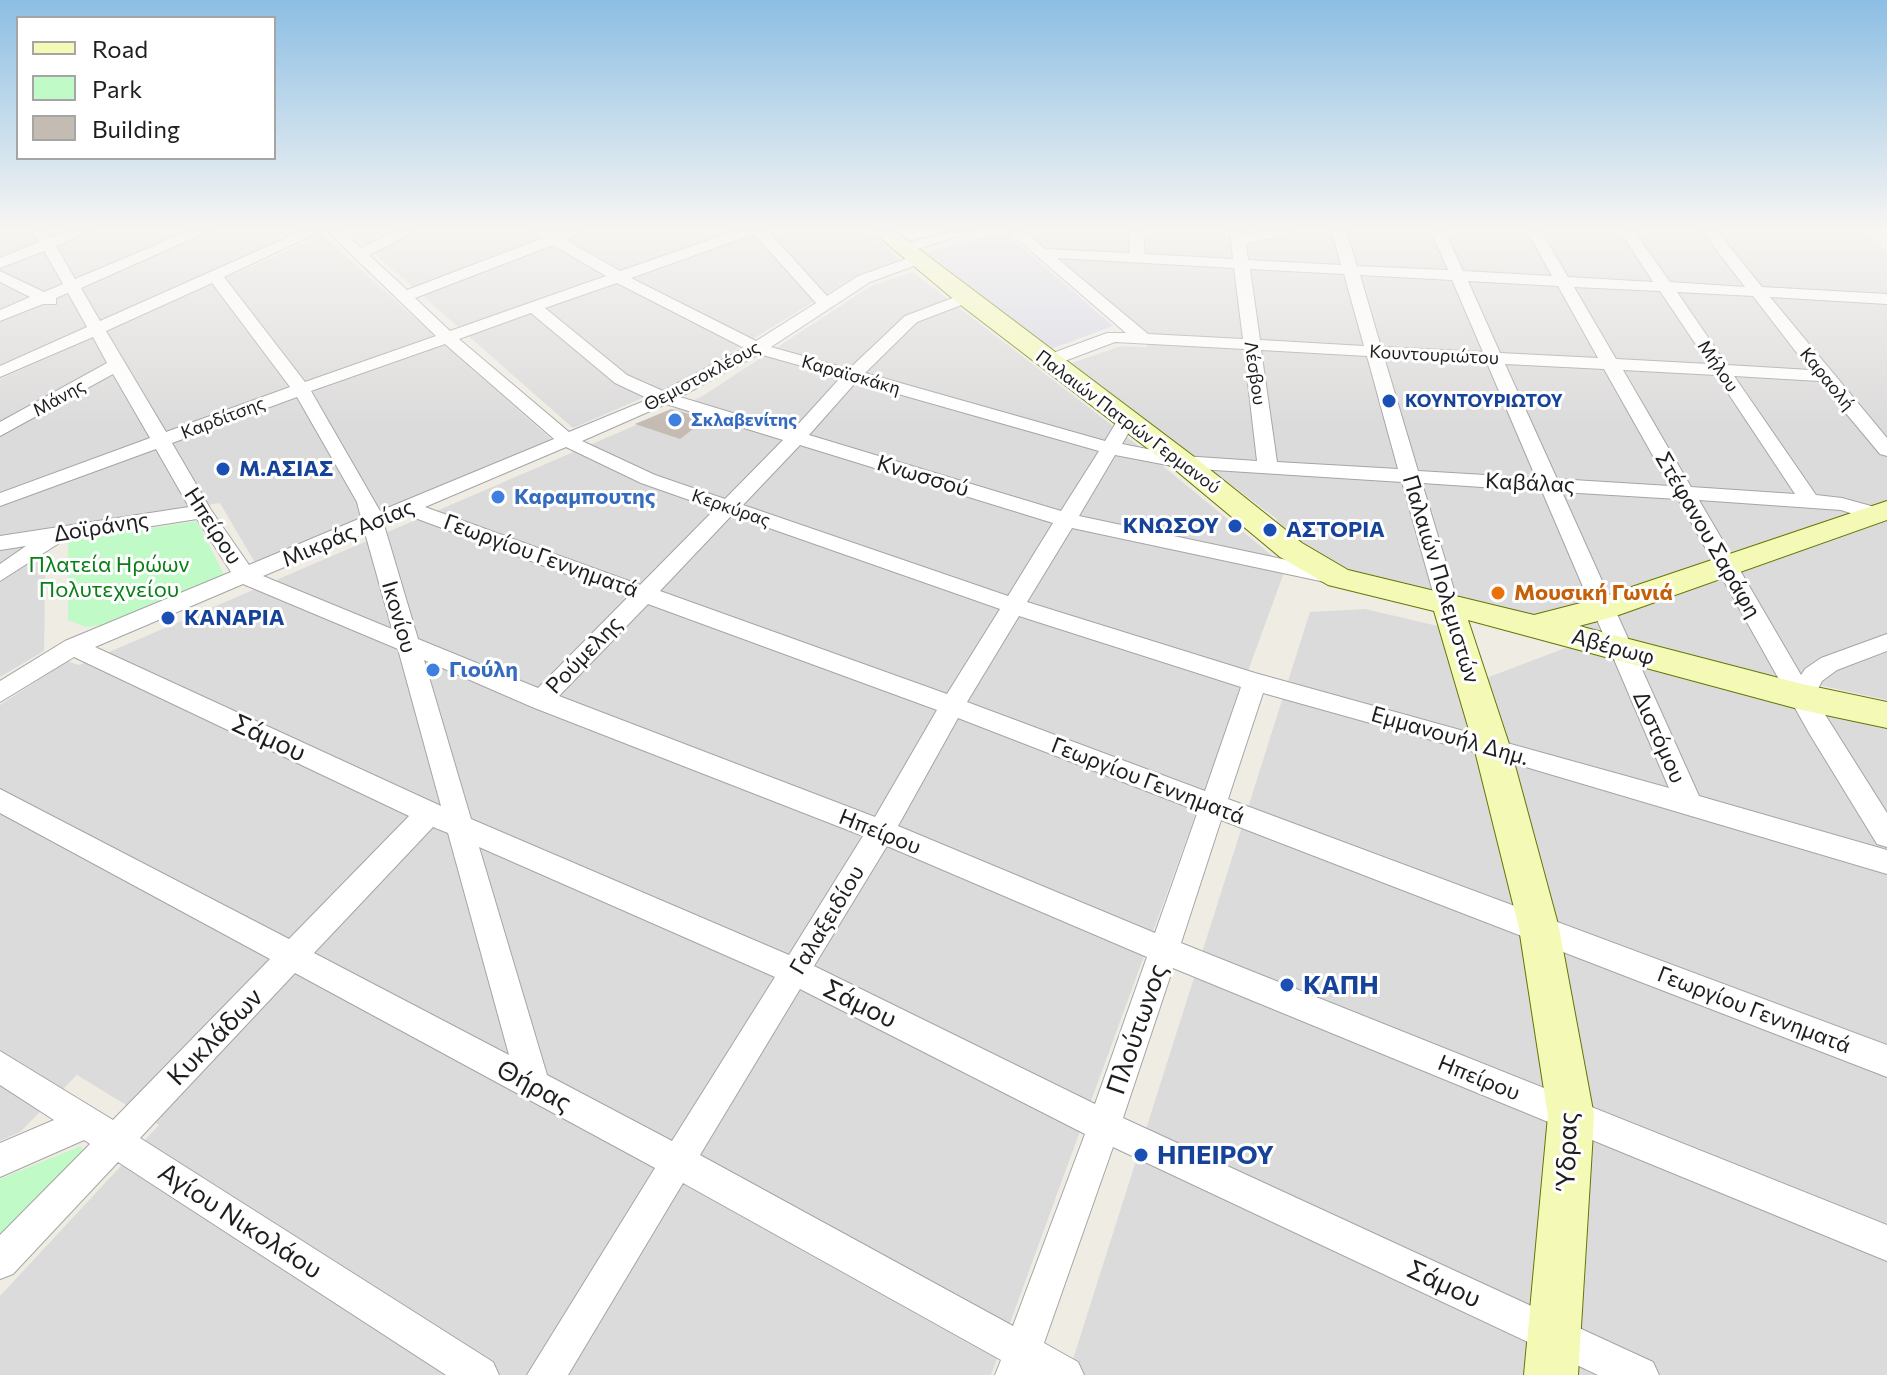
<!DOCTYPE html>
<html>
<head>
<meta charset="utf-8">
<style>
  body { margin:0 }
  #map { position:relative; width:1887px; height:1375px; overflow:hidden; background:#efece4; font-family:Commissioner,sans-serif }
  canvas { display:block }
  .legend { position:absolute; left:16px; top:16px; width:260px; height:144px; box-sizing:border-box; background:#fff; border:2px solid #a5a5a5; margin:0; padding:10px 14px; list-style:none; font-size:24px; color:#1e1e1e }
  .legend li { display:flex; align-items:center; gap:16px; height:40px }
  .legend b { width:40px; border:2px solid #a5a5a5 }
</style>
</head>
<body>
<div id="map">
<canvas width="1887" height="1375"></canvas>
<ul class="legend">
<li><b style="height:10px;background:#f4fab6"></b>Road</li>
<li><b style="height:22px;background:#c0fac7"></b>Park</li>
<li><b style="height:22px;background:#c4bbb3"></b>Building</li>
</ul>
</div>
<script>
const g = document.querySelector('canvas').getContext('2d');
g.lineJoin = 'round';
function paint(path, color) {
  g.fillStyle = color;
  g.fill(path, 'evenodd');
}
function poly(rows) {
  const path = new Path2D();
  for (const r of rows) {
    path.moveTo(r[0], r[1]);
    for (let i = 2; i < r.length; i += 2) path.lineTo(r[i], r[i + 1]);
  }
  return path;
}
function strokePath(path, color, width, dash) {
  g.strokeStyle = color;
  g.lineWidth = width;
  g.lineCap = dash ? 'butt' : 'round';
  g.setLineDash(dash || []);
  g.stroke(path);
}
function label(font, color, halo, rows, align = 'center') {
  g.font = font + ' Commissioner,sans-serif';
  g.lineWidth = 6;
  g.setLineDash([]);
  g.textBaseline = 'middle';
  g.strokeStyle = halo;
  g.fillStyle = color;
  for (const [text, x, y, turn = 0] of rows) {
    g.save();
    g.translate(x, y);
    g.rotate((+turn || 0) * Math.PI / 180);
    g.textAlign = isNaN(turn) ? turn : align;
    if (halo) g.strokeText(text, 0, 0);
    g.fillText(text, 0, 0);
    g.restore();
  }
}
paint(poly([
  [0,231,306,231,0,366],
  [349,231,869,231,900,260,859,274,689,378,573,428],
  [1024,231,1865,231,1887,252,1887,700,1366,586,1270,530,1277,519,1069,364,1121,346,1147,347,1146,332],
  [322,235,552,440,257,566,220,503,46,529,44,651,0,677,0,379],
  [913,272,1136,444,1286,567,991,1375,0,1375,0,1296,159,1125,77,1075,20,1132,0,1141,0,705,67,661,79,665,701,397,871,286],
  [1365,609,1442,627,1460,688,1568,647,1887,723,1887,1375,1068,1375,1310,612]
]), '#dcdbdb');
paint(poly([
  [197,521,225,577,103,625,86,627,68,620,68,541],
  [81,1146,82,1151,0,1236,0,1179]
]), '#c0fac7');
paint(poly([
  [1005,232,1113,326,1051,349,926,252]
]), '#d8d8e5');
paint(poly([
  [671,409,706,419,680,439,635,424]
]), '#c4bbb3');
const street = poly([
  [33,231,47,231,51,238,69,231,89,231,56,246,75,279,189,231,209,231,81,288,100,321,302,231,321,231,224,277,305,382,436,336,327,231,343,231,361,248,397,231,416,231,369,255,407,290,543,238,534,231,582,231,566,240,620,271,735,231,768,231,827,296,858,276,917,255,922,257,922,263,870,282,771,347,849,369,905,316,966,293,974,298,972,301,917,322,865,373,1105,441,1120,416,1127,414,1136,420,1122,444,1183,456,1257,461,1244,349,1115,342,1054,365,1042,365,1039,361,1042,357,1107,333,1126,333,1008,231,1024,231,1045,249,1130,253,1129,231,1143,231,1145,254,1233,259,1230,231,1244,231,1245,235,1265,231,1293,231,1291,234,1246,244,1248,260,1341,265,1332,231,1346,231,1357,266,1448,270,1431,231,1445,231,1463,271,1552,276,1527,231,1541,231,1568,277,1653,282,1620,231,1634,231,1670,282,1745,287,1702,231,1717,231,1762,287,1887,294,1887,304,1770,297,1887,438,1887,456,1880,454,1819,381,1734,376,1816,495,1842,498,1882,509,1885,514,1882,519,1875,521,1841,510,1699,500,1801,675,1805,669,1821,658,1887,634,1887,651,1837,670,1822,681,1814,697,1887,813,1887,847,1877,844,1809,733,1678,499,1562,492,1699,796,1887,850,1887,874,1492,757,1263,693,1228,799,1887,1045,1887,1077,1221,820,1181,943,1887,1225,1887,1261,1173,968,1123,1118,1653,1362,1659,1375,1598,1375,1113,1147,1044,1343,1078,1362,1084,1375,995,1375,1001,1360,683,1183,568,1375,527,1375,655,1168,295,973,140,1138,493,1362,499,1375,446,1375,118,1162,13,1274,0,1279,0,1235,90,1144,84,1140,0,1177,0,1143,54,1120,0,1085,0,1051,113,1120,270,959,0,813,0,789,289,939,409,816,74,657,0,702,0,681,65,641,231,572,197,519,64,540,0,581,0,564,26,546,0,550,0,536,189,507,156,449,0,506,0,493,150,438,113,374,0,436,0,422,107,363,93,337,0,377,0,366,87,327,68,293,56,298,56,304,43,304,0,321,0,310,30,297,0,282,0,271,44,292,63,284,44,251,0,268,0,258,39,242,33,231],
  [754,234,816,303,756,341,631,278,754,234],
  [553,245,606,276,450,331,415,298,553,245],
  [1057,258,1234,268,1243,339,1148,334,1057,258],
  [1250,269,1344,274,1364,346,1260,340,1250,269],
  [1360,275,1452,280,1483,352,1381,347,1360,275],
  [1468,281,1558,286,1598,358,1500,353,1468,281],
  [212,283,290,387,166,432,106,331,212,283],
  [617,283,744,348,663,391,627,375,545,308,617,283],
  [1574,287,1660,291,1709,364,1616,359,1574,287],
  [1677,292,1753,296,1810,370,1727,365,1677,292],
  [531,313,615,383,649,399,569,432,459,339,531,313],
  [445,344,554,439,380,511,311,391,445,344],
  [1261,350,1367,356,1398,469,1277,462,1261,350],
  [759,354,841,377,792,431,680,397,759,354],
  [1384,357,1487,363,1536,478,1418,471,1384,357],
  [1505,364,1604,369,1670,486,1557,479,1505,364],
  [1623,370,1716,375,1795,494,1691,487,1623,370],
  [856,382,1099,451,1061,511,809,435,856,382],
  [297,397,357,502,361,518,249,565,211,510,172,443,297,397],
  [666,404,783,440,725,499,655,475,582,441,666,404],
  [800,445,1053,523,1008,596,743,505,800,445],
  [566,447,641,483,715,509,640,585,425,507,566,447],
  [1115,455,1183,468,1402,482,1436,603,1439,609,1447,611,1455,609,1458,603,1422,483,1542,491,1669,788,1255,673,1027,602,1072,528,1339,585,1347,583,1350,578,1347,573,1339,571,1079,516,1115,455],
  [407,515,628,597,538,688,418,639,384,525,407,515],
  [732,515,1000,609,947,694,660,591,732,515],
  [365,533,392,629,263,576,365,533],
  [243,584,398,649,441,806,95,647,243,584],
  [648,604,937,710,875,817,559,696,648,604],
  [1019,616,1241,687,1205,791,967,702,1019,616],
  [424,660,532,707,863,836,789,955,471,819,424,660],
  [958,718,1198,811,1155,933,898,826,958,718],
  [433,827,448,833,509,1055,314,953,433,827],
  [887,846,1147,957,1095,1104,814,966,887,846],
  [479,847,775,977,672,1141,547,1075,479,847],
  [800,989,1085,1134,1013,1326,700,1155,800,989],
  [952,231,976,231,901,254,893,249,896,246,952,231]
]);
const secondary = poly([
  [872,231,895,231,1193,456,1302,543,1348,570,1534,615,1596,599,1887,501,1887,520,1613,617,1579,626,1802,684,1887,702,1887,728,1802,710,1468,620,1510,747,1559,928,1594,1116,1578,1375,1524,1375,1548,1116,1519,928,1474,747,1434,611,1328,585,1280,557,1173,468,958,303,872,231]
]);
strokePath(street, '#a5a5a5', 2);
strokePath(secondary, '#657603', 2);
paint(street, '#fff');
paint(secondary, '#f4fab6');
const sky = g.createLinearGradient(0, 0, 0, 424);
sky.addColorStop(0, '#8cbee4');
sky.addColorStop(0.54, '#f8f6f3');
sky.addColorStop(1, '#f8f6f300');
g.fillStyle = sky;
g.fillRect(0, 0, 1887, 424);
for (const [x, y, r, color] of [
  [1389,401,8,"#1a4fb4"],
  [675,420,8,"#3f7fe0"],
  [223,469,8,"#1a4fb4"],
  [498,497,8,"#3f7fe0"],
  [1235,526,8,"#1a4fb4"],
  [1270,530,8,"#1a4fb4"],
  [1498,593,8,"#e8710a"],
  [168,618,8,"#1a4fb4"],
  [433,670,8,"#3f7fe0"],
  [1287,985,8,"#1a4fb4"],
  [1141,1155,8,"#1a4fb4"]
]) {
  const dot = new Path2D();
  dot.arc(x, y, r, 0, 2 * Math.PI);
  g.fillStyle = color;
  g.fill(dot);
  strokePath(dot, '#fff', 3);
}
label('18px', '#1e1e1e', '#fff', [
  ["Κουντουριώτου",1434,355,3],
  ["Μήλου",1718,366,56],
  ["Λέσβου",1255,373,82],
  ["Καραϊσκάκη",851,375,16],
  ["Θεμιστοκλέους",702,376,-28],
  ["Καραολή",1827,379,51],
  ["Μάνης",59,398,-29],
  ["Καρδίτσης",223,418,-21],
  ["Παλαιών Πατρών Γερμανού",1128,422,37],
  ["Κερκύρας",731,508,19]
]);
label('bold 18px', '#164399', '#fff', [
  ["ΚΟΥΝΤΟΥΡΙΩΤΟΥ",1405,401]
], 'left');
label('bold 18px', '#366cbe', '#fff', [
  ["Σκλαβενίτης",691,420]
], 'left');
label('bold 22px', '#164399', '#fff', [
  ["Μ.ΑΣΙΑΣ",239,469],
  ["ΚΝΩΣΟΥ",1219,526,"right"],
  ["ΑΣΤΟΡΙΑ",1286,530],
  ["ΚΑΝΑΡΙΑ",184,618]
], 'left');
label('22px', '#1e1e1e', '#fff', [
  ["Κνωσσού",923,476,17],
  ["Καβάλας",1530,483,3],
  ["Ηπείρου",213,526,57],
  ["Δοϊράνης",101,527,-9],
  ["Μικράς Ασίας",348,533,-23],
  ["Στέφανου Σαράφη",1708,535,60],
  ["Γεωργίου Γεννηματά",541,556,20],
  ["Παλαιών Πολεμιστών",1441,579,73],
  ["Ικονίου",399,617,74],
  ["Αβέρωφ",1613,647,15],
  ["Ρούμελης",584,655,-46],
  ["Εμμανουήλ Δημ.",1450,736,16],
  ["Διστόμου",1659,737,66],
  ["Γεωργίου Γεννηματά",1148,781,21],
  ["Ηπείρου",880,832,22],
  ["Γαλαξειδίου",827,920,-59],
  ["Γεωργίου Γεννηματά",1754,1010,21],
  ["Ηπείρου",1479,1078,22]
]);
label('bold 22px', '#366cbe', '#fff', [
  ["Καραμπουτης",514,497],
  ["Γιούλη",449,670]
], 'left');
label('22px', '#0a7e18', '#fff', [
  ["Πλατεία Ηρώων",109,565],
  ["Πολυτεχνείου",109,590]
]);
label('bold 22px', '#c56008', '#fff', [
  ["Μουσική Γωνιά",1514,593]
], 'left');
label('26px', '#1e1e1e', '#fff', [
  ["Σάμου",269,738,25],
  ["Σάμου",860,1004,26],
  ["Πλούτωνος",1137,1029,-71],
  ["Κυκλάδων",215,1037,-46],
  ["Θήρας",534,1086,28],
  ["Ύδρας",1567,1150,-88],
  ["Αγίου Νικολάου",240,1221,33],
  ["Σάμου",1444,1284,25]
]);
label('bold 26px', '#164399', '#fff', [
  ["ΚΑΠΗ",1303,985],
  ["ΗΠΕΙΡΟΥ",1157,1155]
], 'left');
</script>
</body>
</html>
